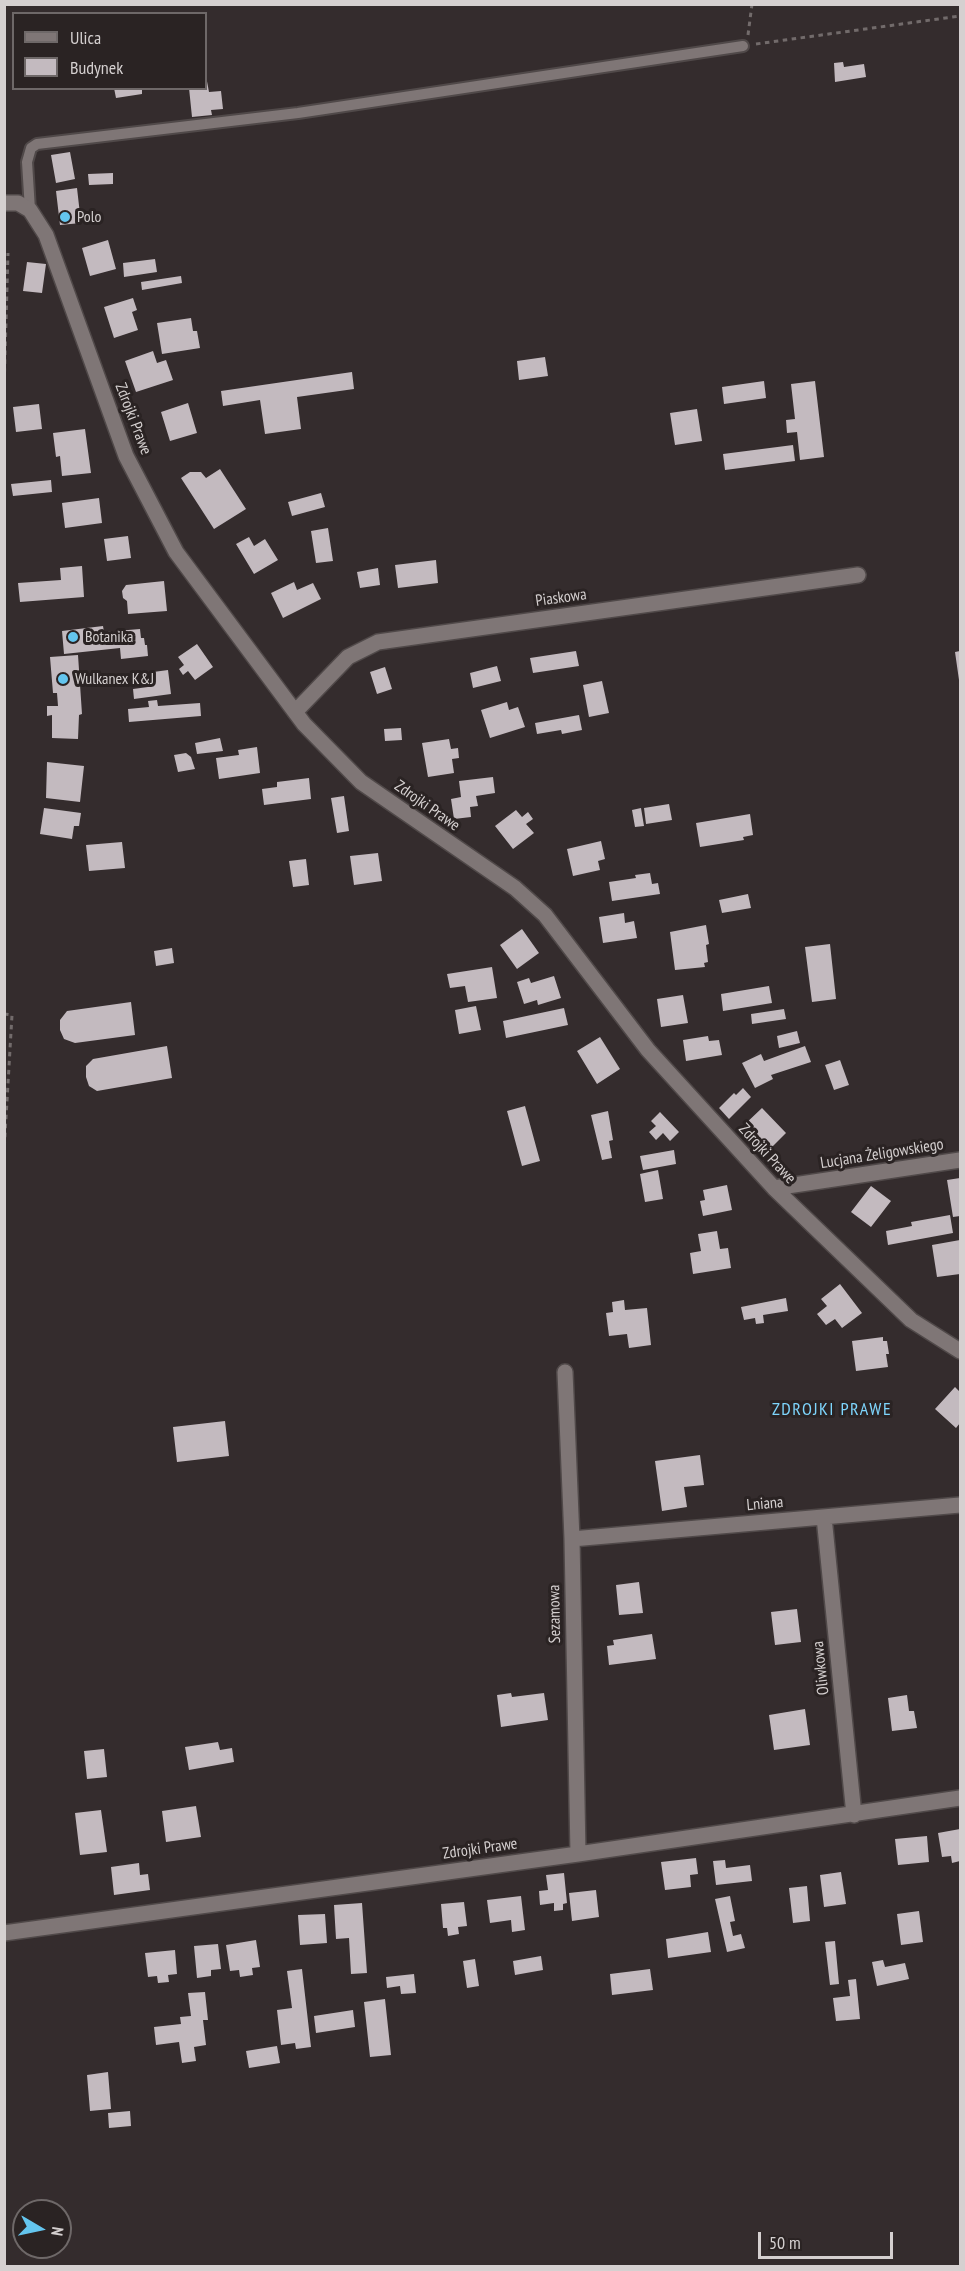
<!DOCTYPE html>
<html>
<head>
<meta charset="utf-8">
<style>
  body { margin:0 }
  #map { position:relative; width:965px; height:2271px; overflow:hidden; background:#342c2d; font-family:"PT Sans Narrow",sans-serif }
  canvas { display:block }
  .frame { position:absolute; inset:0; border:6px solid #d5d0d0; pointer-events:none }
  .legend { position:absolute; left:12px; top:12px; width:195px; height:78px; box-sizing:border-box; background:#2a2323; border:2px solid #6e6868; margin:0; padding:8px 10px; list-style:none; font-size:18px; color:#d5d0d0 }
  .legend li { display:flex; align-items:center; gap:12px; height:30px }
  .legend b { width:30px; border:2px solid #6e6868 }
  .north { position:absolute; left:12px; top:2199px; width:60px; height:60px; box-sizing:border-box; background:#2a2323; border:2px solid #6e6868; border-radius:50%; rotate:99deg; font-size:16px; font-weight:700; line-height:24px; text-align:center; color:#d5d0d0 }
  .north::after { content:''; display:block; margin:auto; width:21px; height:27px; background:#64c5ee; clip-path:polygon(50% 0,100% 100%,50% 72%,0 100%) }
  .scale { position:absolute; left:758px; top:2232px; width:135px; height:27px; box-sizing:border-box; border:3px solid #d5d0d0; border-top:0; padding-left:8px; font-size:18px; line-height:21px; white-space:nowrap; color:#d5d0d0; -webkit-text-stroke:4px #2a2323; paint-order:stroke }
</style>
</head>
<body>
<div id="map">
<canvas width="965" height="2271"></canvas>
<div class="frame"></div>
<ul class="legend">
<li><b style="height:8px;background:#7f7676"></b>Ulica</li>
<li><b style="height:16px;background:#c3babf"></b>Budynek</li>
</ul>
<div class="north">N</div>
<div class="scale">50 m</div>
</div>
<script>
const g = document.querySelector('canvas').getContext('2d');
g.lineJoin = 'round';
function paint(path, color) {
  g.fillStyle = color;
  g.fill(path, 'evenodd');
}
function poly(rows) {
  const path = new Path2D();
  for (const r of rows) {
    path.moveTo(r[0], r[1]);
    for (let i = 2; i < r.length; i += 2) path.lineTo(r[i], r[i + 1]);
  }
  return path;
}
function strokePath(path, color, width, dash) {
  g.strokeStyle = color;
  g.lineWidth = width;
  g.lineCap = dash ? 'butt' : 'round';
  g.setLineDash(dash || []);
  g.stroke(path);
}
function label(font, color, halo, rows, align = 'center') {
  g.font = font + ' "PT Sans Narrow",sans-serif';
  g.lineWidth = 6;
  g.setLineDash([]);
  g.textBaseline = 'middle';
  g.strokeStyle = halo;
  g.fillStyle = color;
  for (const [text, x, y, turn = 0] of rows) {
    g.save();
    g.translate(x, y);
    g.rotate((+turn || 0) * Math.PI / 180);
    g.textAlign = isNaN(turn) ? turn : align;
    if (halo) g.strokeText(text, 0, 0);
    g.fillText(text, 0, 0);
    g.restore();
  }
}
paint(poly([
  [843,62,844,67,864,64,866,77,835,82,834,63],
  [206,76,209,92,221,91,223,109,211,110,212,115,192,117,189,88,206,88],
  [114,88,142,88,142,94,116,98],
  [70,152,75,179,56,183,51,155],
  [113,173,113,184,89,185,88,174],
  [77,188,81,223,60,225,56,191],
  [108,240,116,269,90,276,82,248],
  [155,259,157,272,124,277,123,263],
  [27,262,46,264,42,293,23,291],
  [181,276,182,283,142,290,141,282],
  [133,298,137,310,132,312,138,330,114,338,104,307],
  [191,318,193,331,197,331,200,348,162,354,157,323],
  [153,351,157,363,166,360,173,380,136,392,125,361],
  [545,357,548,376,519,380,517,361],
  [352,372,354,389,297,397,301,429,265,434,260,400,223,406,221,391],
  [764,381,766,398,724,404,722,387],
  [815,381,824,457,800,460,797,432,787,433,786,420,795,419,791,384],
  [188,403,197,433,170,441,161,412],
  [39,404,42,429,16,432,13,407],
  [697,409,702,441,675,445,670,413],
  [85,429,91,473,62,476,60,456,56,457,53,433],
  [793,445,795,461,725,470,723,454],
  [220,469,246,509,214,529,181,478,190,472,201,472,206,478],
  [51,480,52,492,13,496,11,484],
  [321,493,325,507,292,516,288,502],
  [99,498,102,523,65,528,62,503],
  [328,528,333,561,316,563,311,531],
  [128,536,131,558,107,561,104,539],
  [249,537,254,546,265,539,278,560,254,574,236,544],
  [436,560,438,583,398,588,395,565],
  [82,566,84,597,20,602,18,583,61,580,60,568],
  [378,568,380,585,360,588,357,572],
  [164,581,167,611,128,614,127,601,123,598,122,591,126,585],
  [294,582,297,590,313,583,321,599,283,618,271,593],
  [103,626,104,632,140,629,141,638,144,638,145,645,147,645,148,656,121,659,120,648,64,654,62,631],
  [197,644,213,667,195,680,188,671,183,675,179,669,184,665,178,657],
  [576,651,579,666,533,673,530,658],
  [960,651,960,680,959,680,955,652],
  [78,655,82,714,79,715,78,739,52,738,52,715,47,716,47,706,58,706,57,693,53,693,50,657],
  [497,666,501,681,473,688,470,673],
  [385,667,392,689,377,694,370,672],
  [168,670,171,694,134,699,133,689,148,687,146,673],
  [602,681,609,713,589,717,583,685],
  [157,700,158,706,200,703,201,716,129,722,128,709,149,707,148,701],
  [507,702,509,710,518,707,525,727,490,738,481,710],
  [579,715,582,730,562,734,561,730,537,734,535,723],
  [401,728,402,740,385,741,384,729],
  [220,738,223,751,197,754,195,743],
  [449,739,451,749,458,748,459,758,452,759,454,773,428,777,422,743],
  [257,747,260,773,219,779,216,758,239,755,238,750],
  [186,753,191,757,195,769,178,772,174,755],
  [47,762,84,766,80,802,46,798],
  [493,777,495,793,476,796,478,806,470,807,471,817,454,819,451,799,461,797,459,781],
  [309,778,311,799,264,805,262,789,277,787,277,782],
  [344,796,349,831,337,833,331,798],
  [669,804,672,820,646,824,644,808],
  [44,808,81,813,79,826,74,826,72,839,40,834],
  [641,808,644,826,635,827,632,810],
  [516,810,522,817,528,812,533,819,526,824,534,833,513,849,495,826],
  [750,814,753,835,743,837,744,840,700,847,696,823],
  [601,841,605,859,598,861,600,870,573,876,567,849],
  [122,842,125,868,89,871,86,845],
  [378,853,382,881,354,885,350,856],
  [306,859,309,885,293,887,289,861],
  [650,873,652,884,658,883,660,894,612,901,609,882,636,878,635,875],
  [748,894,751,908,722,913,719,900],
  [624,913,625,923,634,921,637,938,603,943,599,917],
  [706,925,709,944,706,945,708,962,704,963,705,967,675,970,670,932],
  [522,929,539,953,517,969,500,945],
  [830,944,836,999,812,1002,805,947],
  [172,948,174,963,156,966,154,951],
  [492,967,497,998,468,1002,465,986,450,988,447,974],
  [554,976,561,998,538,1005,537,1000,524,1004,517,982,529,978,531,983],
  [769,986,772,1003,723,1011,721,994],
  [683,995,688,1023,661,1027,657,999],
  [131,1002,135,1035,75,1043,64,1039,60,1030,60,1020,67,1011],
  [476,1006,481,1030,459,1034,455,1010],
  [564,1008,568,1025,506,1038,503,1021],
  [784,1009,786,1019,752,1024,751,1014],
  [797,1031,800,1043,779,1048,777,1036],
  [708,1036,709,1041,719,1040,722,1055,686,1061,683,1040],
  [600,1037,620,1069,597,1084,577,1051],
  [167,1046,172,1078,97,1091,89,1086,86,1077,86,1066,93,1059],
  [805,1046,811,1062,771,1075,773,1079,755,1088,742,1063,761,1054,764,1061],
  [840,1060,849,1085,834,1090,825,1065],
  [743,1088,751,1097,729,1119,719,1108,734,1093,736,1095],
  [525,1106,540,1161,522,1166,507,1111],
  [762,1108,786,1133,768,1151,743,1126],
  [608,1111,613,1140,609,1141,612,1158,602,1160,591,1115],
  [660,1112,679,1132,670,1141,663,1133,656,1140,649,1132,656,1126,651,1121],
  [674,1150,676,1164,643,1170,640,1156],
  [658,1170,663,1199,645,1202,640,1174],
  [960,1178,960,1216,953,1217,947,1180],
  [727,1185,732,1210,703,1216,700,1201,705,1200,703,1190],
  [871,1186,891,1201,871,1227,851,1212],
  [950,1215,953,1233,888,1245,886,1231,912,1226,911,1222],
  [717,1231,720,1249,728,1248,731,1268,693,1274,690,1253,701,1251,698,1234],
  [960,1240,960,1274,937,1277,932,1245],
  [840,1284,862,1313,842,1328,835,1319,826,1325,817,1314,827,1306,821,1299],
  [786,1298,788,1311,763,1315,764,1323,756,1324,755,1318,744,1320,741,1307],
  [624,1300,625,1310,647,1308,651,1345,629,1348,627,1334,609,1336,606,1313,613,1312,612,1302],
  [883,1337,883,1341,887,1341,889,1354,886,1354,888,1367,856,1371,852,1341],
  [955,1387,960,1392,960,1423,956,1428,935,1409],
  [225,1421,229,1456,177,1462,173,1427],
  [700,1455,704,1485,684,1487,687,1507,662,1511,655,1461],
  [639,1582,643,1613,619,1615,616,1585],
  [797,1609,801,1642,775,1645,771,1612],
  [652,1634,656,1659,609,1665,607,1646,614,1645,613,1640],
  [511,1693,512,1697,544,1693,548,1720,501,1727,497,1695],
  [907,1695,909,1711,914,1711,917,1728,892,1731,888,1698],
  [805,1709,810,1745,774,1750,769,1715],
  [218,1742,220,1750,232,1748,234,1762,189,1770,185,1747],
  [104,1749,107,1777,87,1779,84,1751],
  [196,1806,201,1837,166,1842,162,1811],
  [101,1810,107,1852,80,1855,75,1813],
  [960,1829,960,1861,952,1863,951,1856,942,1857,938,1833],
  [927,1836,929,1862,898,1865,895,1839],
  [696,1858,698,1874,690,1875,691,1887,665,1890,661,1862],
  [725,1860,726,1868,750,1865,752,1881,716,1885,713,1861],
  [139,1863,140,1875,148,1874,150,1890,114,1895,111,1867],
  [841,1872,846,1904,824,1907,820,1875],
  [564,1873,567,1903,563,1904,563,1910,554,1911,554,1903,540,1905,539,1891,548,1890,546,1875],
  [807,1886,810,1921,793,1923,789,1888],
  [596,1890,599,1917,572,1921,569,1893],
  [521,1896,525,1930,512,1932,511,1920,490,1923,487,1900],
  [730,1896,735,1921,730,1922,733,1936,741,1934,745,1948,727,1952,715,1899],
  [464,1902,467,1926,458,1927,459,1934,448,1936,447,1928,443,1928,441,1904],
  [362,1903,367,1973,351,1974,349,1938,336,1939,334,1905],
  [919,1911,923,1942,901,1945,897,1914],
  [325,1914,327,1943,300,1945,298,1915],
  [708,1932,711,1952,668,1958,666,1939],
  [256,1940,260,1967,252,1968,253,1975,240,1977,239,1970,230,1971,226,1945],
  [835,1941,839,1984,830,1985,825,1942],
  [218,1944,221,1969,211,1970,211,1976,197,1978,194,1946],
  [175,1950,177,1974,168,1975,169,1982,158,1983,157,1976,148,1977,145,1953],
  [541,1956,543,1970,515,1975,513,1961],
  [475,1959,479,1986,467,1988,463,1961],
  [883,1960,885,1967,905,1963,909,1979,877,1986,872,1962],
  [302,1969,311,2047,296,2049,295,2043,281,2045,277,2010,292,2008,287,1971],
  [650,1969,653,1990,612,1995,610,1974],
  [414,1974,416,1993,401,1994,400,1986,387,1988,386,1977],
  [856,1979,860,2019,836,2021,833,1998,850,1996,848,1980],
  [205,1992,208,2020,203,2020,206,2045,194,2047,196,2061,182,2063,179,2042,156,2045,154,2027,181,2024,180,2017,191,2016,188,1993],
  [385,1999,391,2055,370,2057,364,2002],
  [353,2010,355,2027,316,2033,314,2016],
  [277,2046,280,2063,249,2068,246,2051],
  [108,2072,111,2109,90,2111,87,2075],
  [130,2111,131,2126,109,2128,108,2113]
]), '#c3babf');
const service = poly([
  [30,210,27,162,31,148,37,144,298,113,743,46]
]);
const minor = poly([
  [4,203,18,203,30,210,46,235,126,456,176,552,304,724,361,782,515,888,545,915,648,1050,774,1188,911,1320,960,1351],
  [295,712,348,657,378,642,858,575],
  [774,1188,960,1160],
  [565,1372,572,1539,578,1854],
  [824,1517,854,1815],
  [572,1539,960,1505],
  [4,1933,578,1854,960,1798]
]);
strokePath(service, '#504949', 14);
strokePath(minor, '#504949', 18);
strokePath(poly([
  [748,35,752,4],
  [756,44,960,16],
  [4,391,8,253],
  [4,1014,12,1015,4,1152]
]), '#726b6b', 3, [4.5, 4.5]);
strokePath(service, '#7f7676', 10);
strokePath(minor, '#7f7676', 15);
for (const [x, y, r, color] of [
  [65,217,6,"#64c5ee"],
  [73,637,6,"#64c5ee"],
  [63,679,6,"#64c5ee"]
]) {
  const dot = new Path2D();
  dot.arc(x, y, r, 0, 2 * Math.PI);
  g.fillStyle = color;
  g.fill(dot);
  strokePath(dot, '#2a2323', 2);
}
label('16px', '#d5d0d0', '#2a2323', [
  ["Polo",77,217],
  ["Botanika",85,637],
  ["Wulkanex K&J",75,679]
], 'left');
label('16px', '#d5d0d0', '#2a2323', [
  ["Zdrojki Prawe",133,419,69],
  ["Piaskowa",561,598,-8],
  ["Zdrojki Prawe",427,806,35],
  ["Zdrojki Prawe",767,1154,47],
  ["Lucjana Żeligowskiego",882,1154,-9],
  ["Lniana",765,1504,-5],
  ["Sezamowa",555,1614,-91],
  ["Oliwkowa",821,1668,-96],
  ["Zdrojki Prawe",480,1849,-8]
]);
g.letterSpacing = '1.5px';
label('18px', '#7ed5fc', '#2a2323', [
  ["ZDROJKI PRAWE",832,1410]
]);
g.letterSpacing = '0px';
</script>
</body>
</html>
